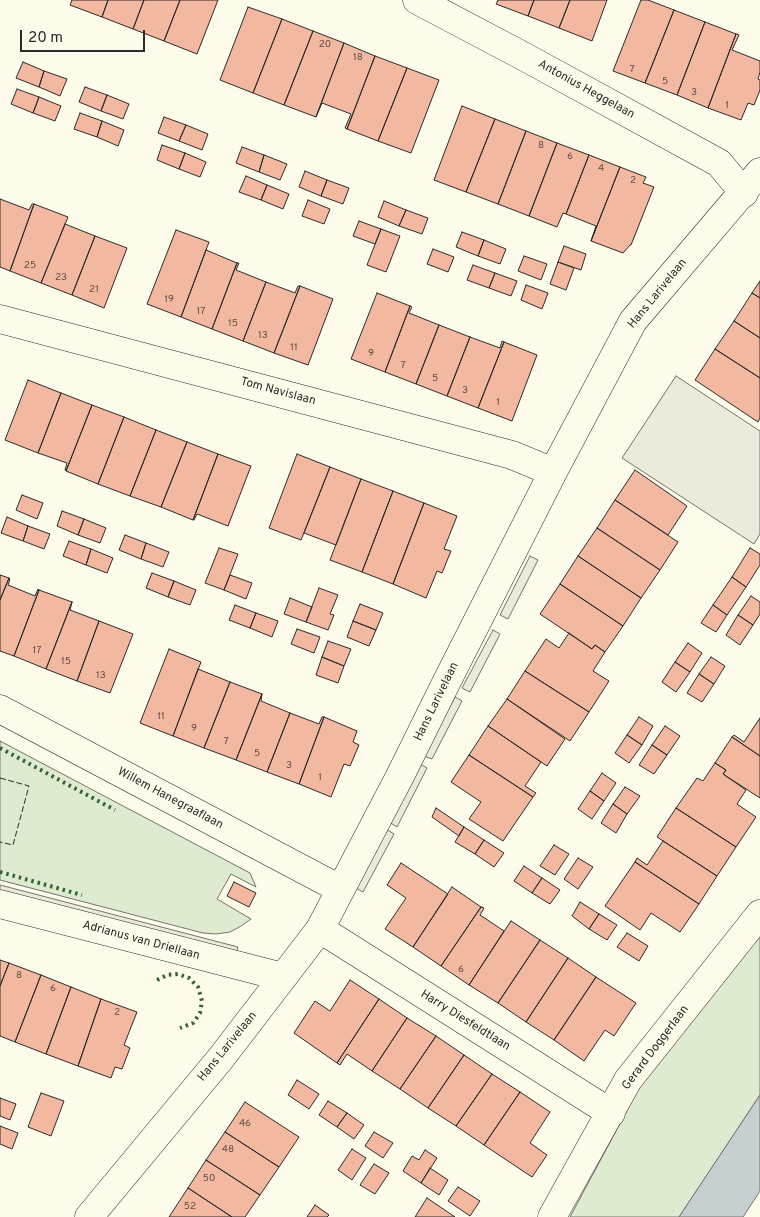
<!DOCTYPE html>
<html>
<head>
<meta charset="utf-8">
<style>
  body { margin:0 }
  #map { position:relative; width:760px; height:1217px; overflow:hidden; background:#fdfbea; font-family:Overpass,sans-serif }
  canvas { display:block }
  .scale { position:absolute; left:20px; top:30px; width:125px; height:22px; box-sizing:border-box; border:2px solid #2b2b2b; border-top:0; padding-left:6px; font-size:15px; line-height:18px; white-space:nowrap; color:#2b2b2b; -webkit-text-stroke:4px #fdfbea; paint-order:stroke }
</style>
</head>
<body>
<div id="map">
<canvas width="760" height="1217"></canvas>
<div class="scale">20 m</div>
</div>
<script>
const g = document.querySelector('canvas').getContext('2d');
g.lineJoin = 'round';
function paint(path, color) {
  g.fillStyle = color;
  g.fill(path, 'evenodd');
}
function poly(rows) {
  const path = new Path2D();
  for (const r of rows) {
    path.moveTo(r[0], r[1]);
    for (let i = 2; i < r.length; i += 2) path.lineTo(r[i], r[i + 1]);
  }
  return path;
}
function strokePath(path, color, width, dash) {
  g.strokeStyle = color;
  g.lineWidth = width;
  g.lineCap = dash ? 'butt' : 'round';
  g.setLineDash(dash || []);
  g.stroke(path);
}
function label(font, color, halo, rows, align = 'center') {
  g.font = font + ' Overpass,sans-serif';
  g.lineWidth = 4;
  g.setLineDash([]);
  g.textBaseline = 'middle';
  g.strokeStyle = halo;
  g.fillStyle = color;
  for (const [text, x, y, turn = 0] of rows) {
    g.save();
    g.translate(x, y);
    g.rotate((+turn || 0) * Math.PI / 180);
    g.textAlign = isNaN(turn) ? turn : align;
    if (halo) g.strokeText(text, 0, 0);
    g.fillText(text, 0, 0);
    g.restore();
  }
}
const green = poly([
  [0,741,250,873,256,887,231,874,217,899,251,919,241,926,230,932,216,934,203,933,0,880,0,741],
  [760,936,760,1095,679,1217,570,1217,639,1088,760,936]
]);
paint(green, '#deebd1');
strokePath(green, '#74746e', 1);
const parking = poly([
  [676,376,760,431,760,534,754,544,622,458,676,376],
  [530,556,538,560,508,619,500,615,530,556],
  [493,630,500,634,470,692,462,688,493,630],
  [455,697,462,701,432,759,424,756,455,697],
  [420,764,427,768,397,827,389,822,420,764],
  [386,829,394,834,363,892,356,888,386,829],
  [0,885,238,947,235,957,0,896,0,885]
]);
paint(parking, '#eceadb');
strokePath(parking, '#74746e', 1);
const water = poly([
  [760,1095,760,1191,743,1217,679,1217,760,1095]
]);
paint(water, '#c7d0d0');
strokePath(water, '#74746e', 1);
const building = poly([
  [72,0,108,0,102,17,70,5,72,0],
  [108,0,144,0,133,29,102,17,108,0],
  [144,0,180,0,164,41,133,29,144,0],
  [180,0,218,0,197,54,164,41,180,0],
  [498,0,534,0,528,16,496,4,498,0],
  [534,0,570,0,559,28,528,16,534,0],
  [570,0,607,0,592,41,559,28,570,0],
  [641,0,648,0,674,10,645,83,613,71,641,0],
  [248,7,282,19,253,93,220,80,248,7],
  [674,10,705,22,677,95,645,83,674,10],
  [282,19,313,31,284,105,253,93,282,19],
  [705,22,736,34,708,108,677,95,705,22],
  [313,31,344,43,316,117,284,105,313,31],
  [736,34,739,35,732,50,760,61,760,72,758,79,760,80,760,90,754,105,748,103,741,120,708,108,736,34],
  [344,43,375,56,347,129,345,128,351,114,322,103,316,117,344,43],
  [375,56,407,68,378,141,347,129,375,56],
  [23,62,44,71,39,87,16,78,23,62],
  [407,68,439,80,411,153,378,141,407,68],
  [44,71,67,79,60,96,39,87,44,71],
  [85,87,107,95,101,111,79,102,85,87],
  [17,89,39,97,33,113,11,104,17,89],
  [107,95,129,104,123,119,101,111,107,95],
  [39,97,61,106,55,121,33,113,39,97],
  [462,106,495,119,466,192,434,180,462,106],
  [80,113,102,121,97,137,74,129,80,113],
  [164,117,186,125,179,141,158,133,164,117],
  [495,119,526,131,498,204,466,192,495,119],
  [102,121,124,130,118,146,97,137,102,121],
  [186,125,208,134,202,150,179,141,186,125],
  [526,131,557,143,529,216,498,204,526,131],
  [557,143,589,155,566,214,563,213,557,227,529,216,557,143],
  [162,145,185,153,179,169,157,160,162,145],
  [242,147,264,155,259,172,236,163,242,147],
  [185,153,206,162,200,177,179,169,185,153],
  [264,155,287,164,280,180,259,172,264,155],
  [589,155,620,167,591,241,596,226,566,214,589,155],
  [620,167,646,177,643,183,654,187,631,245,630,245,623,253,591,241,620,167],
  [305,171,327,180,321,196,299,187,305,171],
  [246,176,267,185,261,200,239,192,246,176],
  [327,180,349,188,343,204,321,196,327,180],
  [267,185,289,194,283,209,261,200,267,185],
  [0,199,29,210,32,204,34,204,10,271,0,267,0,199],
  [308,200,330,209,324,224,302,216,308,200],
  [384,201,406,210,399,226,378,217,384,201],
  [34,204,68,217,41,283,10,271,34,204],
  [406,210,428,218,422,234,399,226,406,210],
  [359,221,381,229,375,244,353,236,359,221],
  [65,224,95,236,72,295,41,283,65,224],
  [381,229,400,236,386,272,367,265,381,229],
  [176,230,209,242,181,317,147,304,176,230],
  [462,232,484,240,478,256,456,247,462,232],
  [95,236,127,248,104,308,72,295,95,236],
  [484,240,506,249,500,264,478,256,484,240],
  [564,246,586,254,581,270,558,262,564,246],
  [433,249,454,257,448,272,427,264,433,249],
  [206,250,237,263,212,329,181,317,206,250],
  [524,256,547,264,541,280,518,271,524,256],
  [558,262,574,268,566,290,550,284,558,262],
  [237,263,239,263,236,270,266,282,243,341,212,329,237,263],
  [473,265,495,273,489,288,467,280,473,265],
  [495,273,517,281,511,296,489,288,495,273],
  [760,281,760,298,752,293,760,281],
  [266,282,295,293,298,286,300,286,274,353,243,341,266,282],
  [526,285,548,293,542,309,521,300,526,285],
  [300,286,333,299,308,365,274,353,300,286],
  [377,293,410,306,385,372,351,359,377,293],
  [752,293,760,298,760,338,734,321,752,293],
  [410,306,412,307,409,313,439,325,416,384,385,372,410,306],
  [734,321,760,338,760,378,715,349,734,321],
  [439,325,470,337,447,396,416,384,439,325],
  [470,337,500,348,502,341,504,342,478,408,447,396,470,337],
  [504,342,537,355,512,421,478,408,504,342],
  [715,349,760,378,760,418,758,422,695,380,715,349],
  [28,380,61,393,38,453,5,440,28,380],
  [61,393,92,405,66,471,65,470,67,463,38,453,61,393],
  [92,405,124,417,98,484,66,471,92,405],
  [124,417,156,430,130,496,98,484,124,417],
  [156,430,187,442,161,507,130,496,156,430],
  [187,442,218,454,193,520,161,507,187,442],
  [218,454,251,466,228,526,197,514,194,520,193,520,218,454],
  [297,454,330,467,301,540,269,528,297,454],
  [330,467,361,479,336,545,304,533,330,467],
  [635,470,687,506,668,535,615,500,635,470],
  [361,479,393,491,362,572,330,560,361,479],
  [393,491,424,503,393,584,362,572,393,491],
  [22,495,43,503,37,519,16,510,22,495],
  [615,500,678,542,660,570,597,528,615,500],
  [424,503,457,516,444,549,451,551,442,573,437,571,426,598,393,584,424,503],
  [62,511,84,519,78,535,57,526,62,511],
  [7,517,28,526,23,541,1,533,7,517],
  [84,519,106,528,100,543,78,535,84,519],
  [28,526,50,534,44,549,23,541,28,526],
  [597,528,660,570,641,598,578,556,597,528],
  [125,535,146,543,141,559,119,550,125,535],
  [69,541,91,549,86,565,63,556,69,541],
  [146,543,169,552,163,567,141,559,146,543],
  [219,548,238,554,224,590,205,583,219,548],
  [750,548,760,554,760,565,746,587,732,577,750,548],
  [91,549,113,558,107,573,86,565,91,549],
  [578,556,641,598,623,626,560,584,578,556],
  [152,573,174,581,168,597,146,588,152,573],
  [0,575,9,578,0,600,0,575],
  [230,575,252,583,246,599,224,590,230,575],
  [732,577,746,587,727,615,713,605,732,577],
  [9,578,10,579,8,585,35,596,38,589,39,590,14,656,0,651,0,600,9,578],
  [174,581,196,590,190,605,168,597,174,581],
  [560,584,623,626,605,652,595,645,592,649,540,614,560,584],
  [319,588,338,595,330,614,334,615,328,630,306,622,319,588],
  [39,590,72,602,46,669,14,656,39,590],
  [751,596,760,602,760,614,753,625,738,615,751,596],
  [290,598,312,607,306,622,284,614,290,598],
  [72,602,70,610,99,621,77,681,46,669,72,602],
  [360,604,383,613,376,630,353,621,360,604],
  [235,605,256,613,250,628,229,620,235,605],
  [713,605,727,615,716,632,701,623,713,605],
  [256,613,278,621,272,637,250,628,256,613],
  [738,615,753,625,740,645,726,635,738,615],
  [99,621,133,634,110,693,77,681,99,621],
  [353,621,376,630,369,646,347,637,353,621],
  [297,629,320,637,314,653,291,644,297,629],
  [569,633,592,649,595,645,605,652,593,671,609,681,589,712,525,671,546,639,559,648,569,633],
  [328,641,351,649,344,666,322,657,328,641],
  [688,643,702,653,690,672,675,662,688,643],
  [169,649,201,662,173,736,140,723,169,649],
  [322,657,344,666,338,683,316,675,322,657],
  [711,657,725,666,714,684,699,674,711,657],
  [675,662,690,672,676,692,662,682,675,662],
  [198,669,230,682,204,748,173,736,198,669],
  [525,671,589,712,570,741,507,699,525,671],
  [699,674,714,684,702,702,687,693,699,674],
  [230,682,262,694,236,760,204,748,230,682],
  [262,694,261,701,290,713,267,772,236,760,262,694],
  [507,699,565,739,547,766,488,726,507,699],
  [290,713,319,724,322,717,324,717,299,784,267,772,290,713],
  [324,717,357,731,353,742,359,745,350,766,344,764,331,797,299,784,324,717],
  [639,717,653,726,642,745,627,735,639,717],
  [760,718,760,756,732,737,734,735,744,742,760,718],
  [488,726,541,762,525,786,536,793,533,797,469,755,488,726],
  [665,726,680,736,667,755,652,745,665,726],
  [627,735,642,745,629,763,615,753,627,735],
  [732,737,760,756,760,798,723,774,726,770,715,763,732,737],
  [652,745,667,755,654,774,639,765,652,745],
  [469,755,533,797,503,841,469,819,481,802,451,782,469,755],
  [715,763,726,770,723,774,746,790,737,804,756,817,736,847,676,808,697,778,703,781,715,763],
  [602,773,616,783,604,801,590,791,602,773],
  [625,787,640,796,627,814,613,804,625,787],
  [590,791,604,801,592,819,578,809,590,791],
  [613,804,627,814,616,833,601,823,613,804],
  [436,808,464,827,459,836,432,817,436,808],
  [676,808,736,847,717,876,657,837,676,808],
  [464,827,484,840,475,854,455,842,464,827],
  [484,840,504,853,494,867,475,854,484,840],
  [663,841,717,876,699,904,635,862,637,858,647,865,663,841],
  [554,845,569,854,555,875,540,866,554,845],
  [578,858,593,867,578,889,564,879,578,858],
  [635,862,699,904,680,932,651,913,640,930,605,906,635,862],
  [401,863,448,894,413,947,385,929,406,898,387,885,401,863],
  [524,866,542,878,532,893,514,881,524,866],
  [542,878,560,890,550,904,532,893,542,878],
  [234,882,256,893,249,907,227,896,234,882],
  [452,887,481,907,441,966,413,947,452,887],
  [580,902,599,914,589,929,572,916,580,902],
  [481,907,484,908,480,915,504,931,469,985,441,966,481,907],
  [599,914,617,925,607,940,589,929,599,914],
  [511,921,540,940,498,1003,469,985,511,921],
  [627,933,648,946,639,961,617,947,627,933],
  [540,940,568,958,526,1022,498,1003,540,940],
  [568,958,596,977,554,1040,526,1022,568,958],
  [0,960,9,963,0,986,0,960],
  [9,963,41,975,15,1042,0,1036,0,986,9,963],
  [41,975,71,987,46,1054,15,1042,41,975],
  [596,977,636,1003,614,1036,605,1030,584,1061,554,1040,596,977],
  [350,980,379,999,337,1063,294,1033,315,1001,330,1011,350,980],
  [71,987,101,999,78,1066,46,1054,71,987],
  [101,999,137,1012,124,1045,130,1048,122,1069,115,1067,111,1078,78,1066,101,999],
  [379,999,407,1018,372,1071,347,1054,340,1065,337,1063,379,999],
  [407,1018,436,1036,400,1089,372,1071,407,1018],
  [436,1036,464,1055,428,1108,400,1089,436,1036],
  [464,1055,492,1074,456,1126,428,1108,464,1055],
  [492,1074,520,1092,484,1145,456,1126,492,1074],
  [297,1080,319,1094,309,1109,288,1095,297,1080],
  [520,1092,550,1112,530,1143,547,1155,532,1177,484,1145,520,1092],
  [41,1093,64,1101,51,1136,28,1127,41,1093],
  [0,1098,16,1104,10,1120,0,1116,0,1098],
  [328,1101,347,1113,337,1127,319,1115,328,1101],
  [245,1102,299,1137,279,1167,225,1132,245,1102],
  [347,1113,364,1125,354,1139,337,1127,347,1113],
  [0,1126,18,1133,12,1149,0,1144,0,1126],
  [225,1132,279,1167,260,1195,206,1160,225,1132],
  [374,1132,393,1143,383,1158,365,1146,374,1132],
  [352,1149,366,1158,352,1180,338,1170,352,1149],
  [425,1150,437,1158,421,1183,403,1171,412,1156,419,1160,425,1150],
  [206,1160,260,1195,245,1217,232,1217,188,1188,206,1160],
  [374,1164,389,1173,375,1194,360,1185,374,1164],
  [430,1168,448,1180,439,1195,421,1183,430,1168],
  [458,1187,480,1201,470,1216,448,1201,458,1187],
  [188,1188,232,1217,169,1217,188,1188],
  [427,1198,455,1217,415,1217,427,1198],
  [315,1205,329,1215,327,1217,307,1217,315,1205]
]);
paint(building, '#f2b8a0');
strokePath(building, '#2b2b2b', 1);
const minor = poly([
  [417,0,523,56,719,163,744,193],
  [0,319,512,455,553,472],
  [0,709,340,889],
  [0,904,283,977],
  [320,929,611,1113],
  [89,1217,221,1058,320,929,400,776,447,681,553,472,633,321,760,172],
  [552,1217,628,1080,760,914]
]);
strokePath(minor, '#2b2b2b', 29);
strokePath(minor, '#fdfbea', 28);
strokePath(poly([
  [0,748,115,810],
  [0,872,82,895],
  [157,980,167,975,178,974,189,978,198,987,202,1001,200,1013,193,1023,180,1028]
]), '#34623c', 4, [2.5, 4]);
strokePath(poly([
  [0,778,29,786,13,845,0,842]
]), '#2b2b2b', 1, [6, 2.5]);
label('10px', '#5d4e48', null, [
  ["20",325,45],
  ["18",358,58],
  ["7",632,70],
  ["5",665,82],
  ["3",694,93],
  ["1",727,106],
  ["8",541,146],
  ["6",570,157],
  ["4",601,169],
  ["2",633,181],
  ["25",30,266],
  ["23",61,278],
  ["21",94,290],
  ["19",169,300],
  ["17",201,312],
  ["15",233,324],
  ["13",263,336],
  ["11",294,348],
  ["9",371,354],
  ["7",403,366],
  ["5",435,379],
  ["3",465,391],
  ["1",498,403],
  ["17",37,651],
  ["15",66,662],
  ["13",101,676],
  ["11",161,717],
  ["9",194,729],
  ["7",226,742],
  ["5",257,754],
  ["3",289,766],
  ["1",320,778],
  ["6",461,970],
  ["8",19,976],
  ["6",53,989],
  ["2",117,1013],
  ["46",245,1124],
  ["48",228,1150],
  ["50",209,1179],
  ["52",190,1207]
]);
label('12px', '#2b2b2b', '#fdfbea', [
  ["Antonius Heggelaan",586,90,29],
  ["Hans Larivelaan",658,294,-51],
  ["Tom Navislaan",278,392,15],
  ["Hans Larivelaan",437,702,-64],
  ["Willem Hanegraaflaan",170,799,28],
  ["Adrianus van Driellaan",141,941,15],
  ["Harry Diesfeldtlaan",465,1021,32],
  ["Hans Larivelaan",228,1047,-51],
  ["Gerard Doggerlaan",656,1048,-53]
]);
</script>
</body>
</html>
